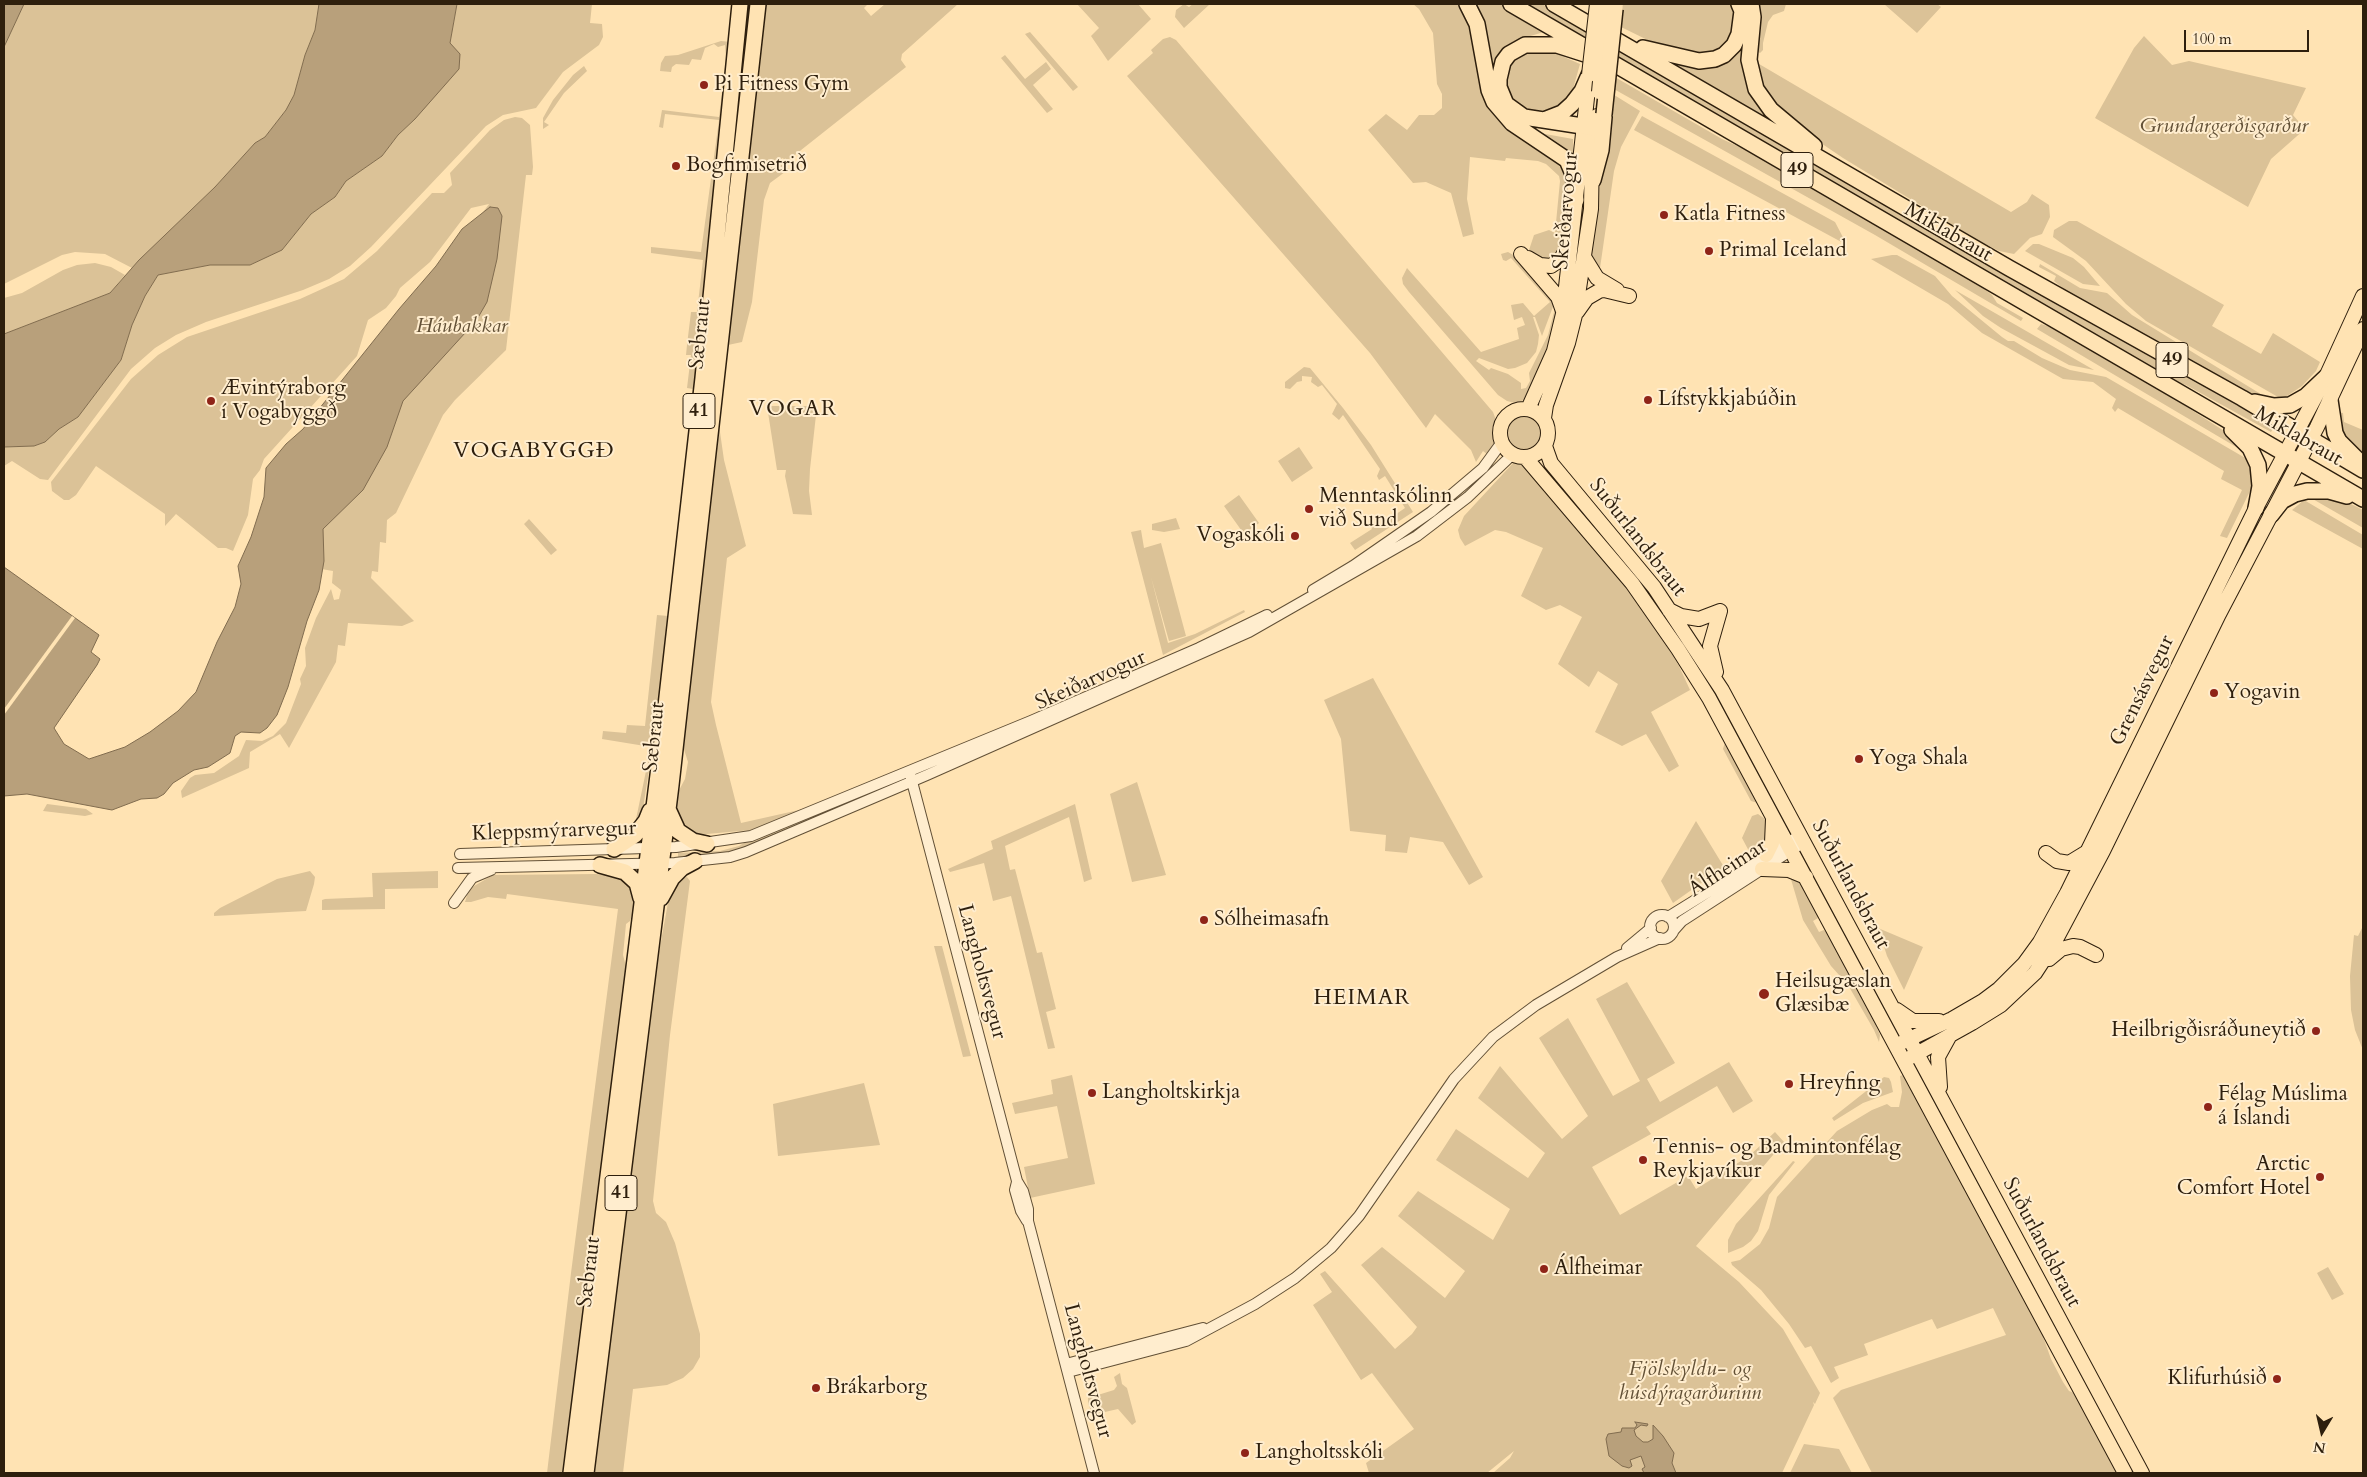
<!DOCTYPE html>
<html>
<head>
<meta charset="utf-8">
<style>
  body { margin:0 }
  #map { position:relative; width:2367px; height:1477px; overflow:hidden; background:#ffe3b3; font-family:Cardo,serif }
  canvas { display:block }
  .frame { position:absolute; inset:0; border:5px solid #2e1f0d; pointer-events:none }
  .north { position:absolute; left:2297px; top:1407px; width:50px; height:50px; -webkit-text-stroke:4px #ffedce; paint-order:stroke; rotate:189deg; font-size:14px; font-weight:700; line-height:20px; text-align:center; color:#2e1f0d }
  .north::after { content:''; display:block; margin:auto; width:18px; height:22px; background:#2e1f0d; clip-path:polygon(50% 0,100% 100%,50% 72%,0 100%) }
  .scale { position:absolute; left:2184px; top:30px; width:125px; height:22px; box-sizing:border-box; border:2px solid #2e1f0d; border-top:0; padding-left:6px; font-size:15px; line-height:18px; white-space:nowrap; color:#2e1f0d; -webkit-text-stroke:4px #ffedce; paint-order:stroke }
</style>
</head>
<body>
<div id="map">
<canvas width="2367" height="1477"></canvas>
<div class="frame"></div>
<div class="north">N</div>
<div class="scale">100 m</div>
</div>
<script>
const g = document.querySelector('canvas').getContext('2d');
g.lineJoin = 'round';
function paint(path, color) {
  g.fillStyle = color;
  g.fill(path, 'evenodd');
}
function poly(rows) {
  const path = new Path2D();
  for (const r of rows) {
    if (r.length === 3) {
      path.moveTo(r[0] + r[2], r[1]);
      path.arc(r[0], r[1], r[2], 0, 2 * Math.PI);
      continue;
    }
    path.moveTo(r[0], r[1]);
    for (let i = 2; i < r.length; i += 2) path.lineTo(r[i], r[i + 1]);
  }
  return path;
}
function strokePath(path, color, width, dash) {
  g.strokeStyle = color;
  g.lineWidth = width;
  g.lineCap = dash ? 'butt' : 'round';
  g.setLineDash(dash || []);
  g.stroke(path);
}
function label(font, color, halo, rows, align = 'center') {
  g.font = font + ' Cardo,serif';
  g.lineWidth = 4;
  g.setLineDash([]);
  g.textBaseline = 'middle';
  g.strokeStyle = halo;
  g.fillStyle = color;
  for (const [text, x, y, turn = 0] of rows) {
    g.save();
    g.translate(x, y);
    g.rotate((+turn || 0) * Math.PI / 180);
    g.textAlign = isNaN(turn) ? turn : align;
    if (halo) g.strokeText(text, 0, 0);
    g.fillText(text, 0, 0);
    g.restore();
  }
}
paint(poly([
  [24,4,319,4,319,7,315,30,305,55,294,95,286,110,265,137,255,143,215,187,132,268,105,254,75,252,62,255,4,284,4,47],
  [457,4,592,4,590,23,602,24,603,37,599,45,563,72,536,108,503,115,486,126,371,247,350,266,329,279,303,290,206,322,176,335,155,348,131,369,48,480,40,479,12,461,4,466,4,447,34,446,45,442,59,429,78,417,121,360,132,325,145,296,158,275,210,265,250,265,282,250,311,214,335,197,346,181,382,156,398,135,415,119,450,43],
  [765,4,868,4,864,8,871,16,885,4,958,4,902,54,901,60,906,67,791,158,786,160,782,158,779,163,789,169,770,183,764,200,752,302,742,342,728,345],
  [1077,4,1138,4,1151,19,1108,61,1091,36,1099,28],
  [1184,4,1189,7,1193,4,1210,4,1184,28,1175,17,1176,10],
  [1413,4,1463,4,1473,22,1484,84,1563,163,1570,193,1565,242,1558,255,1547,261,1530,254,1529,250,1534,235,1549,230,1555,233,1560,181,1559,176,1546,164,1538,161,1506,158,1505,161,1470,157,1467,199,1474,234,1463,237,1451,193,1426,182,1413,183,1368,130,1386,114,1407,130,1419,115,1434,115,1442,108,1442,94,1437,84,1433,33,1419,9],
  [1471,4,1501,4,1547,31,1514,41,1504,50,1499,104],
  [1525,4,1542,4,1585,29,1586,39],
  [1623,4,1731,4,1735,13,1731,41,1721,52,1703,56,1670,51,1619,26],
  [1753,4,1786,4,1784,11,1773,15,1768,22,1763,43,1763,50,1760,53,1755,50],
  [1884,4,1937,4,1941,7,1917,33],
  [1747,29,1745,54,1781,126,1664,58,1704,65],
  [1030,32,1078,87,1073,91,1025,34],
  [2144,36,2172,65,2189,61,2306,88,2293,115,2305,129,2271,159,2248,207,2095,118,2134,48],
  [1170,37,1176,40,1493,412,1496,420,1494,445,1488,455,1483,451,1476,462,1471,450,1435,414,1426,428,1370,353,1127,76,1153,53,1151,50,1163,39],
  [721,41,731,42,732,44,656,745,650,764,641,821,635,824,651,747,602,739,603,731,626,733,627,725,645,726,657,615,668,616,693,389,687,388,691,355,686,355,687,345,691,312,697,312,703,260,651,253,651,247,701,252,719,120,665,114,663,128,659,127,662,110,719,117,726,59,725,45,718,47,714,44,705,48,701,60,692,59,689,65,676,64,672,67,671,72,660,71,661,63,665,56,678,55],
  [1616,47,2100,329,2238,403,2275,425,2274,427,2271,432,2186,385,2169,379,1615,56],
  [1518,52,1553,52,1580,64,1571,96,1550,115,1529,114,1509,99,1503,84,1506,63],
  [1005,55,1025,79,1046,62,1051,69,1033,85,1053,109,1047,113,1001,58],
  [1754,61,2011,212,2027,202,2032,194,2049,205,2050,217,2042,234,2030,238,2014,254,1999,251,1979,241,1843,158,1815,139,1768,102],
  [584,66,587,71,564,93,544,122,549,125,543,129,543,118,553,100,573,75],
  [1613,76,1722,139,1770,161,1974,281,1992,295,1997,303,2023,318,2021,321,1875,235,1612,88],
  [1611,93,1640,111,1621,147,1614,171,1599,275,1593,267,1591,252],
  [1642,116,1835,222,1847,245,1634,130],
  [515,117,522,118,530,125,533,167,532,175,526,175,506,350,455,400,443,415,396,513,387,520,386,543,380,542,378,572,372,571,371,578,414,621,402,626,348,623,345,646,338,645,336,662,289,748,280,734,250,752,249,768,182,798,181,791,190,778,195,775,214,773,239,756,246,740,262,741,273,736,286,723,301,684,300,679,306,666,305,648,316,618,331,589,334,600,339,599,341,590,332,583,333,571,268,560,452,254,489,204,471,208,430,262,400,288,396,296,386,308,368,320,357,356,264,459,260,470,253,479,248,515,233,551,226,548,218,548,176,514,165,526,165,514,96,466,76,495,69,500,64,500,52,491,51,482,131,379,158,355,187,337,300,299,344,279,377,251,432,193,444,193,452,185,450,173,490,130,504,120],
  [1534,132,1573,139,1573,167],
  [2069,221,2077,221,2224,305,2212,326,2261,354,2273,333,2320,362,2316,371,2302,386,2284,398,2278,397,2146,321,2126,304,2086,261,2053,237,2054,230],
  [2033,244,2039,244,2073,258,2084,267,2100,286,2083,284,2025,251],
  [1508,252,1520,259,1558,303,1549,349,1530,395,1524,400,1515,403,1507,401,1498,395,1409,292,1403,284,1402,278,1407,268,1481,352,1519,339,1517,328,1525,325,1522,317,1514,320,1511,305,1523,303,1534,316,1550,302,1511,258,1506,261,1503,260,1501,254],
  [1554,304,1555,308,1548,335,1529,373,1530,381,1526,388,1521,389,1521,383,1508,374,1491,368,1489,370,1476,361,1479,358,1508,369,1515,368,1527,363,1536,352,1538,344,1539,335,1533,317,1535,317,1542,336],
  [1892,255,1897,255,1935,276,1952,296,2002,337,2008,341,2014,341,2042,358,2070,370,2106,377,2247,459,2251,466,2252,487,2227,538,2220,536,2242,490,2221,479,2224,471,2118,408,2115,412,2112,408,2116,399,2093,382,2063,379,1982,333,1948,304,1871,259],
  [95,263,111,267,125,275,110,293,4,334,4,298,22,293,63,270,77,265],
  [2040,264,2080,288,2107,293,2132,315,2277,404,2247,396,2070,294,2054,281,2056,276,2039,267],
  [1955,290,2094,370,2069,365,2001,328,1983,316],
  [2041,324,2057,329,2145,380,2232,436,2248,454,2037,329],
  [1304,367,1310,368,1343,408,1371,445,1413,512,1355,550,1350,543,1372,529,1369,523,1371,521,1376,528,1405,508,1385,476,1379,480,1377,476,1380,469,1343,415,1339,420,1332,414,1337,404,1322,385,1318,387,1311,382,1312,377,1302,376,1302,381,1297,382,1290,389,1285,388,1285,382],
  [767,406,817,406,810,469,809,491,812,515,793,514,785,476,786,470,777,470],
  [2337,412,2343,413,2344,422,2363,430,2363,454,2339,437],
  [1525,432,19],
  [719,425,724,460,746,546,727,558,711,702,716,725,741,823,808,808,751,830,696,835,686,829,673,808,676,796,685,779,688,762,682,743],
  [1299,447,1313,468,1292,482,1278,461],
  [1514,462,1525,466,1640,602,1679,666,1690,690,1651,712,1679,766,1669,772,1646,734,1622,746,1595,732,1618,684,1598,671,1589,687,1558,664,1582,617,1560,605,1546,610,1521,596,1543,548,1506,532,1495,530,1465,546,1460,538,1458,530,1464,516],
  [2311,494,2347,502,2363,510,2363,528,2311,498],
  [1239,495,1259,523,1244,534,1224,506],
  [2304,500,2363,535,2363,549,2292,510],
  [1176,518,1180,529,1164,532,1152,530,1152,524],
  [529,519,557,550,551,555,524,524],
  [1141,530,1144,548,1161,543,1186,636,1169,641,1151,577,1168,643,1195,634,1244,610,1245,612,1163,655,1131,532],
  [1373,678,1483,877,1469,885,1443,842,1410,837,1407,853,1385,851,1386,835,1350,831,1341,739,1324,700],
  [1725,742,1761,804,1751,801,1723,749],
  [1137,782,1166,875,1132,882,1110,794],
  [47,804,86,809,93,814,85,816,43,811],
  [1075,804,1092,879,1084,882,1069,817,1005,846,1010,870,1015,869,1037,953,1042,952,1056,1009,1046,1012,1055,1048,1048,1049,1011,896,993,901,984,863,950,872,948,869,993,849,991,841],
  [825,810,826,814,743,851,678,859,678,853,720,851,739,846,752,838],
  [1758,814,1765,819,1770,830,1765,852,1756,857,1750,853,1742,838,1752,816],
  [1696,821,1724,867,1673,903,1661,881],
  [310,871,315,877,314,884,306,911,214,916,214,913,220,908,277,879],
  [438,871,438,888,385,889,385,909,322,910,322,900,325,899,373,897,372,873],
  [596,874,615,876,630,883,636,903,630,921,626,924,623,955,627,970,564,1473,547,1473,571,1273,618,909,507,894,506,899,488,897,471,902,465,902,469,889,493,875],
  [1790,876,1803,883,1809,894,1818,918,1813,921,1819,932,1824,930,1838,946,1880,1035,1879,1042,1874,1030,1848,985,1831,966,1803,920],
  [687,877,690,881,670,1035,653,1201,656,1213,666,1222,675,1243,700,1334,700,1357,693,1369,683,1378,667,1385,633,1389,623,1473,592,1473,658,958,669,897,674,886,680,879],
  [2363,926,2363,1050,2355,1030,2351,1010,2350,976,2354,935,2358,936],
  [1878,928,1923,947,1904,990,1887,956],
  [934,946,942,946,971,1056,963,1057],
  [1627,982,1675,1063,1647,1079,1660,1102,1729,1062,1753,1101,1733,1113,1717,1086,1646,1127,1651,1134,1592,1167,1620,1215,1688,1176,1696,1189,1749,1156,1775,1132,1784,1142,1696,1246,1739,1282,1783,1329,1820,1393,1815,1404,1813,1402,1814,1405,1782,1473,1493,1473,1510,1458,1514,1451,1487,1473,1369,1473,1366,1463,1414,1429,1372,1373,1361,1380,1313,1305,1332,1292,1320,1274,1325,1271,1395,1349,1412,1334,1417,1327,1361,1265,1382,1247,1445,1298,1465,1271,1398,1216,1418,1191,1493,1240,1510,1209,1436,1160,1456,1129,1528,1178,1545,1153,1478,1098,1500,1066,1562,1139,1588,1116,1539,1038,1568,1018,1613,1096,1640,1081,1596,999],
  [1916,1068,1945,1123,1961,1143,2113,1429,2110,1428,2069,1352,2062,1343,1914,1069],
  [1072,1075,1095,1184,1030,1198,1024,1167,1068,1158,1057,1106,1015,1114,1012,1103,1053,1094,1051,1080],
  [1903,1075,1907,1077,2041,1331,2051,1359,2063,1382,2069,1391,2072,1392,2082,1404,2120,1473,1872,1473,1833,1398,1841,1390,2006,1335,1993,1308,1937,1329,1932,1319,1864,1344,1868,1355,1834,1367,1839,1378,1831,1383,1811,1346,1805,1348,1789,1324,1761,1290,1732,1265,1731,1262,1740,1260,1760,1244,1769,1228,1777,1197,1837,1131,1872,1110,1887,1104,1891,1107,1899,1107,1902,1092,1900,1076],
  [1884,1077,1889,1078,1891,1082,1893,1092,1863,1103,1834,1121,1832,1118],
  [864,1083,880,1145,778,1156,773,1104],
  [1793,1161,1795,1162,1769,1195,1758,1231,1751,1241,1743,1247,1728,1253,1728,1240,1736,1224],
  [2328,1267,2344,1294,2332,1300,2317,1273],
  [1120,1373,1122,1384,1127,1388,1136,1422,1132,1425,1118,1409,1096,1414,1091,1411,1088,1403,1088,1398,1114,1390,1117,1386,1114,1377],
  [1804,1444,1839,1449,1852,1473,1790,1473]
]), '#dbc297');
const water = poly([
  [4,4,24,4,4,47,4,4],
  [319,4,457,4,450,43,460,54,459,69,415,119,398,135,382,156,346,181,335,197,311,214,282,250,250,265,210,265,158,275,145,296,132,325,121,360,78,417,59,429,45,442,34,446,4,447,4,334,110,293,139,260,215,187,255,143,265,137,286,110,294,95,305,55,315,30,319,4],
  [490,207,498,208,502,216,497,259,487,302,476,321,403,401,387,447,363,490,323,529,324,561,319,590,307,621,288,687,277,715,267,728,260,733,241,732,235,736,230,753,208,767,194,770,173,783,164,794,157,798,141,799,112,810,27,794,4,796,4,567,99,635,91,652,100,659,97,665,54,728,64,744,89,759,125,747,150,732,178,711,196,692,217,642,235,607,241,584,238,566,251,537,264,497,266,468,286,444,303,429,399,309,436,266,462,229,490,207],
  [1635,1422,1648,1424,1647,1426,1641,1425,1634,1430,1636,1436,1643,1442,1648,1442,1653,1439,1653,1425,1663,1436,1674,1453,1672,1463,1676,1473,1644,1473,1642,1469,1645,1467,1641,1456,1630,1460,1632,1466,1629,1468,1622,1466,1609,1456,1606,1439,1608,1434,1621,1432,1622,1428,1635,1428,1637,1425,1635,1422]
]);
paint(water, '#b8a07b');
strokePath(water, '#816c4f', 1);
paint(poly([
  [72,616,75,618,4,715,4,709]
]), '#ffe3b3');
const minor = poly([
  [1313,590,1353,566,1431,512,1483,468,1502,442],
  [910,774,1017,1181,1023,1191,1028,1209,1028,1221,1094,1473],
  [460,854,676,847,751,836,1031,721,1199,648,1267,615],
  [458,868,675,863,730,857,746,852,927,775,1249,632,1417,536,1468,497,1513,454],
  [454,903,472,878,491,870],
  [1662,927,12],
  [1668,917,1800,835],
  [1674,930,1682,921,1804,842],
  [1627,948,1651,928],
  [1017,1182,1015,1190,1021,1211,1027,1221],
  [1066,1364,1203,1328],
  [1068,1372,1186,1341,1255,1304,1295,1278,1331,1248,1359,1216,1454,1079,1493,1037,1536,1005,1617,957,1660,938]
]);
const major = poly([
  [1521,254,1558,297,1563,311],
  [1584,257,1597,278,1617,290],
  [1528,258,1540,265,1551,266,1561,259,1570,243],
  [1577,312,1587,298,1599,291,1604,290,1629,296],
  [1524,433,24],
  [1528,409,1554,351,1563,314,1589,80],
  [1544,418,1546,405,1568,343,1575,315,1591,209,1592,150,1597,116],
  [1545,446,1551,463,1654,587,1722,690,2142,1473],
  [1525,457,1632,583,1678,649,1709,698,2125,1473],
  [1669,610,1681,616,1699,619,1720,611],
  [1716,672,1710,646,1720,611],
  [2046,853,2057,861,2069,863,2087,852],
  [1766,855,1772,843,1773,819],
  [1762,869,1789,870,1806,877],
  [2049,959,2061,949,2073,946,2080,947,2096,955],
  [1897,1010,1913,1021,1939,1021],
  [1903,1042,1952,1019,1983,1001,1999,989,2024,964,2040,942,2067,893,2256,508,2326,377,2363,296],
  [1911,1057,1972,1023,2001,1005,2035,973,2052,947,2103,851,2219,614,2317,427,2363,329],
  [1940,1087,1938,1057,1949,1037]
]);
const highway = poly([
  [1467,4,1477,24,1489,90,1494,102,1512,123,1567,160,1573,174,1576,200],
  [1511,4,2363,499],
  [1554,4,2009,268,2242,398,2363,470],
  [1751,4,1753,17,1749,60,1756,89,1771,110,1814,146],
  [1643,48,1699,61,1715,59,1724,55,1734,45,1739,34,1742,11,1739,4],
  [1585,54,1557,45,1525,45,1509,54,1503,62,1499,79,1499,87,1506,104,1524,117,1595,128],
  [1544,120,1562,113,1572,104,1582,91,1589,75],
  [1593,180,1601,150,1604,117],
  [2330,400,2335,433,2339,441,2357,459],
  [2255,402,2274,406,2290,405,2306,396,2326,377],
  [2232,430,2250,448,2258,465,2260,486,2256,508],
  [2271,515,2282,501,2295,494,2307,491,2329,491,2347,496],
  [668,809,678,831,693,841,707,844],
  [614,849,635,835,646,821,650,811],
  [600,865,625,872,637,883,641,898],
  [661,898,672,878,682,868,695,861],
  [571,1473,660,759,703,378,740,4],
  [586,1473,671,785,758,4]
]);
strokePath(minor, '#625036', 12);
strokePath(major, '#2e1f0d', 16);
strokePath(highway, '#2e1f0d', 18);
strokePath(minor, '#ffedce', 10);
strokePath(major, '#ffe3b3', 14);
strokePath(highway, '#ffe3b3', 15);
const majorBridge = poly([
  [1589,75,1597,4],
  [1599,92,1607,5]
]);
const highwayBridge = poly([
  [1604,114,1615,9]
]);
strokePath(majorBridge, '#2e1f0d', 16, []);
strokePath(highwayBridge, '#2e1f0d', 18, []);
strokePath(majorBridge, '#ffe3b3', 14);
strokePath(highwayBridge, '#ffe3b3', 15);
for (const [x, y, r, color] of [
  [704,85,5,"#8f2418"],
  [676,166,5,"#8f2418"],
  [1664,215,5,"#8f2418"],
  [1709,251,5,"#8f2418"],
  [1648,400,5,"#8f2418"],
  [211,401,5,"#8f2418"],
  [1309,509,5,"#8f2418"],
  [1295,536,5,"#8f2418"],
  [2214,693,5,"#8f2418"],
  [1859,759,5,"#8f2418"],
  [1204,920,5,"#8f2418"],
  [1764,994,6,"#8f2418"],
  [2316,1031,5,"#8f2418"],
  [1789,1084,5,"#8f2418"],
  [1092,1093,5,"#8f2418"],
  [2208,1107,5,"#8f2418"],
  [1643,1160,5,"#8f2418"],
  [2320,1177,5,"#8f2418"],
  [1544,1269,5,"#8f2418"],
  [2277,1379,5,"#8f2418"],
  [816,1388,5,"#8f2418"],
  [1245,1453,5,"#8f2418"]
]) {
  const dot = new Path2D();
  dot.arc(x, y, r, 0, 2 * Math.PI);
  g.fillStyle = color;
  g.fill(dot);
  strokePath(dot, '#ffedce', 2);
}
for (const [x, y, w] of [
  [1797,170,32],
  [2172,360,32],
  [699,411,32],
  [621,1193,32]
]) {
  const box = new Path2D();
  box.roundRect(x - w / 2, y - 17.5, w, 35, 4);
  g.fillStyle = '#ffedce';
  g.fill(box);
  strokePath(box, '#2e1f0d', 1);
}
label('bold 20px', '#2e1f0d', null, [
  ["49",1797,170],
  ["49",2172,360],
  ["41",699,411],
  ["41",621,1193]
]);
label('21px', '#2e1f0d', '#ffedce', [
  ["Pi Fitness Gym",714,85],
  ["Bogfimisetrið",686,166],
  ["Katla Fitness",1674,215],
  ["Primal Iceland",1719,251],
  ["Ævintýraborg",221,389],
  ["í Vogabyggð",221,413],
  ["Lífstykkjabúðin",1658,400],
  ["Menntaskólinn",1319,497],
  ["við Sund",1319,521],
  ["Vogaskóli",1285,536,"right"],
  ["Yogavin",2224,693],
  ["Yoga Shala",1869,759],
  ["Sólheimasafn",1214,920],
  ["Heilsugæslan",1775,982],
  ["Glæsibæ",1775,1006],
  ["Heilbrigðisráðuneytið",2306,1031,"right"],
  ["Hreyfing",1799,1084],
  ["Langholtskirkja",1102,1093],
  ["Félag Múslima",2218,1095],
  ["á Íslandi",2218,1119],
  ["Tennis- og Badmintonfélag",1653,1148],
  ["Reykjavíkur",1653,1172],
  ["Arctic",2310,1165,"right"],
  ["Comfort Hotel",2310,1189,"right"],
  ["Álfheimar",1554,1269],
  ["Klifurhúsið",2267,1379,"right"],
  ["Brákarborg",826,1388],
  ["Langholtsskóli",1255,1453]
], 'left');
label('italic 21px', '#625036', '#ffedce', [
  ["Grundargerðisgarður",2224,127],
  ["Háubakkar",462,327],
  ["Fjölskyldu- og",1690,1370],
  ["húsdýragarðurinn",1690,1394]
]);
label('21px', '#2e1f0d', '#ffedce', [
  ["Skeiðarvogur",1567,211,-85],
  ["Miklabraut",1948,233,30],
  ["Sæbraut",701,334,-84],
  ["Miklabraut",2298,437,30],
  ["Suðurlandsbraut",1637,538,52],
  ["Skeiðarvogur",1091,681,-24],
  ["Grensásvegur",2143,691,-64],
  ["Sæbraut",655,737,-84],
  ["Kleppsmýrarvegur",554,832,-2],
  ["Álfheimar",1728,869,-33],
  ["Suðurlandsbraut",1850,885,62],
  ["Langholtsvegur",981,972,75],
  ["Suðurlandsbraut",2041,1243,62],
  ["Sæbraut",590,1272,-83],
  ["Langholtsvegur",1087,1371,75]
]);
g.letterSpacing = '1px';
label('22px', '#2e1f0d', '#ffedce', [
  ["VOGAR",793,410],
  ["VOGABYGGÐ",534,452],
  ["HEIMAR",1362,999]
]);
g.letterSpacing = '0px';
</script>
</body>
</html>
